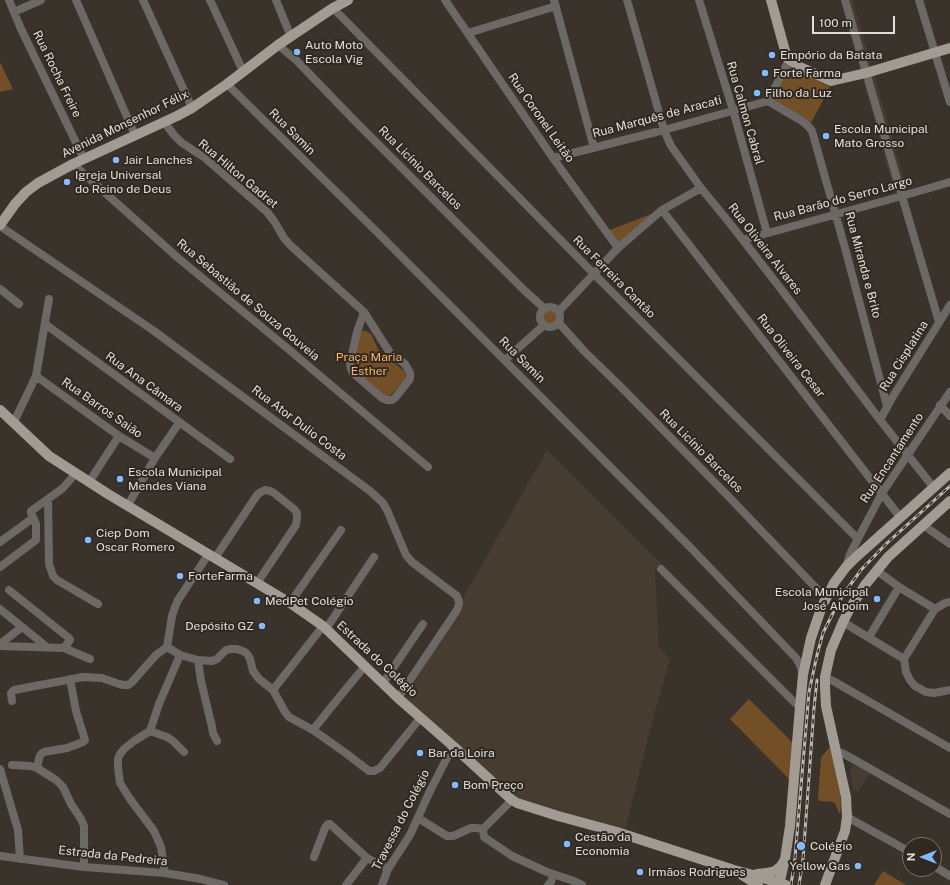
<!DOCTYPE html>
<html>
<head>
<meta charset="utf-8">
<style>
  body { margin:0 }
  #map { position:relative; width:950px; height:885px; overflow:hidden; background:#39332b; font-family:"Public Sans",sans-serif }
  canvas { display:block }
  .north { position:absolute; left:902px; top:837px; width:40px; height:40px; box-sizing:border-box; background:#2f2922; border:1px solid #76716b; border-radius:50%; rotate:270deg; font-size:11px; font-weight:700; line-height:16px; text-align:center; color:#e1ddd8 }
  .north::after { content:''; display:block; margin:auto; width:14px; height:18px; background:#84bcfb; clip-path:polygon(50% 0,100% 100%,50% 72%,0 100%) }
  .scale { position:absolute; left:812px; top:16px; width:83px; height:18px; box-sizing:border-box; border:2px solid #e1ddd8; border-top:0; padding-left:5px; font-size:12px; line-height:14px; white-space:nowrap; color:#e1ddd8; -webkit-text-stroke:3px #2f2922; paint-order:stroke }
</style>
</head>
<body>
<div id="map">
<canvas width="950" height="885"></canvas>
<div class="north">N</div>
<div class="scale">100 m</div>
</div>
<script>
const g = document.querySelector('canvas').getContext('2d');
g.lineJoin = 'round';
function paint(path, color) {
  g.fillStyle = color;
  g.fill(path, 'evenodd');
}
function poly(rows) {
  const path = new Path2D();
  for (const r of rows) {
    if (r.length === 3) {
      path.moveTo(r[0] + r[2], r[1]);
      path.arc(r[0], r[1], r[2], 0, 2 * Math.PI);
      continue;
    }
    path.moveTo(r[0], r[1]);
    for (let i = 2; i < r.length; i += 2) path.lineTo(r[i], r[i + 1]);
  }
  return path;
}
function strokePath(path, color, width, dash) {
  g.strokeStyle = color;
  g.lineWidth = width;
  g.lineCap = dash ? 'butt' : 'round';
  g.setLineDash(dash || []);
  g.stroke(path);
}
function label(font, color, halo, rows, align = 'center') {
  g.font = font + ' "Public Sans",sans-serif';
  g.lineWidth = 4;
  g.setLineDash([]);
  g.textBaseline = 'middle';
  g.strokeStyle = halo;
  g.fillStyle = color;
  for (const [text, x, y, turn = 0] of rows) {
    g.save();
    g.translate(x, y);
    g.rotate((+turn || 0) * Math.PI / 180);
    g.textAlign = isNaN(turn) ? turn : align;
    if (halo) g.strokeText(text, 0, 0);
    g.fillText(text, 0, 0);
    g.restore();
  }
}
paint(poly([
  [841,0,853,0,907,190,895,195],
  [547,450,661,564,655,569,659,648,670,659,653,719,625,830,519,803,406,698],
  [853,766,858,766,870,773,858,792,853,789,850,770]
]), '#473c30');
paint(poly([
  [0,62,13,89,0,92],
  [790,66,830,87,811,123,772,101],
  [654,213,617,246,607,231],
  [551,317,7],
  [364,330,371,334,378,349,405,372,406,379,388,398,383,397,352,366,358,334],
  [749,699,795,745,790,780,730,719],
  [830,747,840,794,841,804,840,814,834,802,819,801,818,799,821,757],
  [883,871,906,885,874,885]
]), '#724f26');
strokePath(poly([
  [9,0,21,29,84,159],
  [76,0,135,135],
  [143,0,192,108],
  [210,0,243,71],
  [276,0,289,32,291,36],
  [445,0,553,158,618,248],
  [554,0,594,148],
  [627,0,664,130,671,146,701,188,732,226,781,289,880,420,934,488],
  [699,0,733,110,767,233],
  [845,0,902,196,939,322],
  [919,0,950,102],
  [333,8,594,274,858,539],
  [14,12,41,0],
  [468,33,556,6],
  [278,45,296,60,352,118,524,290,545,309],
  [227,84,380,235,690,547,796,658,800,665,803,675],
  [768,101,802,121,809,127,812,131,845,248,887,406],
  [768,101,789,60],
  [164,122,174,135,182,143,205,158,267,212,274,221,284,238,290,245,364,312,390,353,405,364,410,373,410,379,395,398,392,400,387,400,382,398,353,373,351,369,350,364,351,359,357,332,364,312],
  [553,158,664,130,768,101],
  [73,164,177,257,287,348,428,467],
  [662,210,900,517],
  [0,226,154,331,370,491,383,503,387,510,406,555,412,562,457,596,459,602,459,604,457,610,398,698],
  [743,240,902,196,950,182],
  [0,289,19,304],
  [550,317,10],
  [559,311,618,248,662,210,701,188],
  [559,323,584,351,620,386,729,497,818,590,827,595],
  [45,324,230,459],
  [505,360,544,325],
  [36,376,119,436,155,458],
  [940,405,950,416],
  [880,420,892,398,950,305],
  [14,422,36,376,49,299],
  [75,474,63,488,48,499,49,564,53,576,57,580,98,604],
  [89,482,119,436],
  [128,505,155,458,179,423],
  [923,525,950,544],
  [0,542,33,518],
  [215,558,257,495,261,492,265,490,270,491,274,493,294,509,297,513,297,518,296,525,257,583],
  [0,567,36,540,36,524,31,513,31,511,48,499],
  [846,567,850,554,882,493,950,392],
  [661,569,795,703,800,707],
  [876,570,899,587,935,609,945,603,950,602],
  [9,590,69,638,70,640,64,648],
  [290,603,341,530],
  [0,609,47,647],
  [843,622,904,659,906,672,910,680,915,686,926,692,934,693,950,690],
  [323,626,273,690,285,712,289,717,313,730,347,754,369,771,374,771,380,768,421,717],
  [326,629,374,557],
  [869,637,899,587],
  [0,644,22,627],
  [0,646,64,648,90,659],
  [167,647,180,655,198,660,201,681,212,727,213,733,217,741],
  [167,647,172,616,175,607,178,600,208,555],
  [904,659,935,609],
  [198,660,212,661,217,659,226,650,231,649,237,649,245,652,248,655,250,659,253,671,259,679,273,690],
  [825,677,835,682,950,748],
  [383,683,423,624],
  [12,701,11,693,14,690,83,677,102,678,119,684,124,685,128,685,132,682,156,655,167,647],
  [313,730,332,706,365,666],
  [150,731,167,737,173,741,184,752],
  [836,752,842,753,846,755,950,814],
  [12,765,30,766,37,768,56,780,63,787,71,804,81,819,84,826,84,867],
  [37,768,39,758,41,754,44,752,67,748,83,742,85,740,76,711,70,679],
  [0,769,18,830,20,859],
  [847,817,910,852],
  [418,818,447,836,453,836,471,828,476,828,483,829,512,800],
  [483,829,484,837,512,856,547,872,571,880,582,885],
  [0,856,84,867,165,873,201,879,224,885],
  [314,857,325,828,328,824,330,824,367,858,388,869],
  [934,866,950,876],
  [165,873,161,847,154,831,130,799,120,783,118,768,118,759,120,754,124,749,134,741,150,731,159,704,180,655],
  [346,885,367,858],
  [382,885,388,869,410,835,430,791,453,746],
  [548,885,551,882,553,875]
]), '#6c6865', 8);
strokePath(poly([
  [771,0,787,58,800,67,831,81,866,73,950,48],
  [0,225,15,204,26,192,38,183,73,164,177,116,192,108,227,84,278,45,333,8,348,0],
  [0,410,49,456,108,494,290,603,323,626,398,698,453,746,512,800,517,803,558,816,617,832,734,870,753,875,786,885],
  [757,874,767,873,775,871,781,866,784,861],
  [742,875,758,885],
  [779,885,785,859,790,826,800,707,803,675,811,638,822,606,834,583,846,567,855,558,950,473],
  [825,885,842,839,845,831,847,817,846,797,826,706,825,687,825,677,831,650,843,622,849,610,865,585,888,557,950,501]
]), '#a29b94', 10);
const rail = poly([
  [791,885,795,858,809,692,817,655,823,633,836,607,845,592,861,570,886,544,950,486],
  [799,885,803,859,814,708,817,680]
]);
strokePath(rail, '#bbb7b1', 3);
strokePath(rail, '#2f2922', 1.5, [4.5]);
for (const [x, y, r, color] of [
  [297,52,4,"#84bcfb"],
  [772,55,4,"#84bcfb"],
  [765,73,4,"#84bcfb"],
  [757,93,4,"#84bcfb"],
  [826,136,4,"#84bcfb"],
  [116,160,4,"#84bcfb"],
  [67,182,4,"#84bcfb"],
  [120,479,4,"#84bcfb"],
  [88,540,4,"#84bcfb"],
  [180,576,4,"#84bcfb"],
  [877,599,4,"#84bcfb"],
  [257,601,4,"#84bcfb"],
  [262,626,4,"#84bcfb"],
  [420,753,4,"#84bcfb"],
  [455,785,4,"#84bcfb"],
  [567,844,4,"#84bcfb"],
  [801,846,5,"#84bcfb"],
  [858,866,4,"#84bcfb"],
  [640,872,4,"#84bcfb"]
]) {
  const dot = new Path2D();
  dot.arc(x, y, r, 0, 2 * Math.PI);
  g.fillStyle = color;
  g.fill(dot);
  strokePath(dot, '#2f2922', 1.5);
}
label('12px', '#e1ddd8', '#2f2922', [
  ["Auto Moto",305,45],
  ["Escola Vig",305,59],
  ["Empório da Batata",780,55],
  ["Forte Farma",773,73],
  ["Filho da Luz",765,93],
  ["Escola Municipal",834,129],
  ["Mato Grosso",834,143],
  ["Jair Lanches",124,160],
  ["Igreja Universal",75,175],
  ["do Reino de Deus",75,189],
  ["Escola Municipal",128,472],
  ["Mendes Viana",128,486],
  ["Ciep Dom",96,533],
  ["Oscar Romero",96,547],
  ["ForteFarma",188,576],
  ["Escola Municipal",869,592,"right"],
  ["José Alpoim",869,606,"right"],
  ["MedPet Colégio",265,601],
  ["Depósito GZ",254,626,"right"],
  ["Bar da Loira",428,753],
  ["Bom Preço",463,785],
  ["Cestão da",575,837],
  ["Economia",575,851],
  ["Colégio",810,846],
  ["Yellow Gas",850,866,"right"],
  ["Irmãos Rodrigues",648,872]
], 'left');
label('12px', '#e1ddd8', '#2f2922', [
  ["Rua Rocha Freire",57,74,64],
  ["Rua Calmon Cabral",745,113,74],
  ["Rua Marquês de Aracati",657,117,-15],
  ["Rua Coronel Leitão",541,118,55],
  ["Avenida Monsenhor Félix",125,124,-26],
  ["Rua Samin",292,132,45],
  ["Rua Licínio Barcelos",420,168,45],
  ["Rua Hilton Gadret",238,174,40],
  ["Rua Barão do Serro Largo",843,199,-15],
  ["Rua Oliveira Alvares",765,249,52],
  ["Rua Miranda e Brito",863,265,75],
  ["Rua Ferreira Cantão",614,277,45],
  ["Rua Sebastião de Souza Gouveia",248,300,40],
  ["Rua Oliveira Cesar",791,356,52],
  ["Rua Cisplatina",904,356,-58],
  ["Rua Samin",522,360,45],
  ["Rua Ana Câmara",144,382,36],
  ["Rua Barros Saião",102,408,35],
  ["Rua Ator Dulio Costa",299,423,37],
  ["Rua Licínio Barcelos",701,451,45],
  ["Rua Encantamento",892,458,-57],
  ["Estrada do Colégio",377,659,43],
  ["Travessa do Colégio",401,820,-63],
  ["Estrada da Pedreira",113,856,6]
]);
label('12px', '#f6b468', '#2f2922', [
  ["Praça Maria",369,357],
  ["Esther",369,371]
]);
</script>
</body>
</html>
